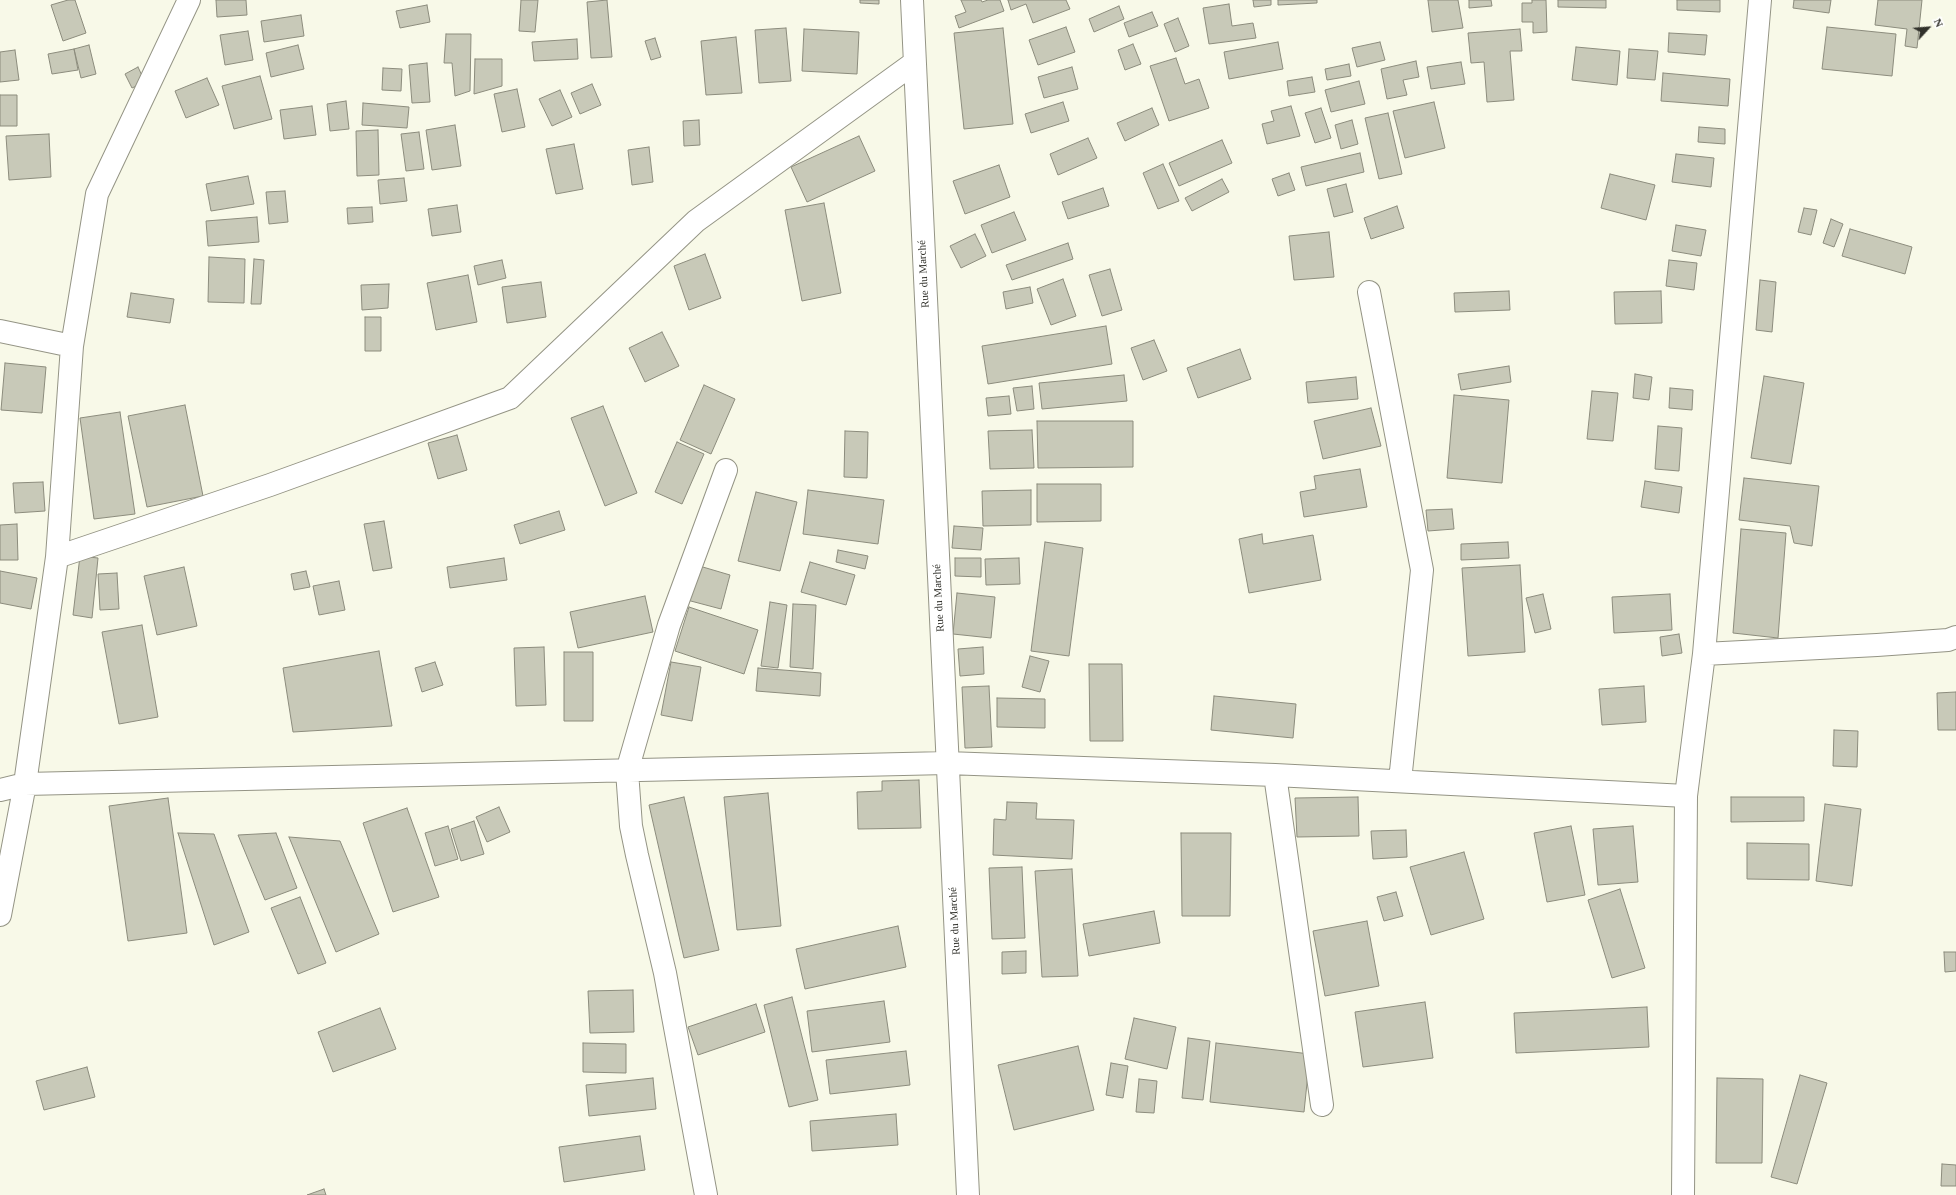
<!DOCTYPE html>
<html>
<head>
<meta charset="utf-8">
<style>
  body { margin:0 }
  #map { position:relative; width:1956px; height:1195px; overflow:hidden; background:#f8f9e8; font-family:"Times New Roman",serif }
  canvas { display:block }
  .north { position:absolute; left:1908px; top:8px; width:40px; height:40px; -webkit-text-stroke:3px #fff; paint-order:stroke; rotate:64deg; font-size:11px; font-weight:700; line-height:16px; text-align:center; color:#31312b }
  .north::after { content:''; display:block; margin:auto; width:14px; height:18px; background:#31312b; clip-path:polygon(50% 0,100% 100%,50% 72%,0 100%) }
</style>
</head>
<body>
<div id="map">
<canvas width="1956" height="1195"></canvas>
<div class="north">N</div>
</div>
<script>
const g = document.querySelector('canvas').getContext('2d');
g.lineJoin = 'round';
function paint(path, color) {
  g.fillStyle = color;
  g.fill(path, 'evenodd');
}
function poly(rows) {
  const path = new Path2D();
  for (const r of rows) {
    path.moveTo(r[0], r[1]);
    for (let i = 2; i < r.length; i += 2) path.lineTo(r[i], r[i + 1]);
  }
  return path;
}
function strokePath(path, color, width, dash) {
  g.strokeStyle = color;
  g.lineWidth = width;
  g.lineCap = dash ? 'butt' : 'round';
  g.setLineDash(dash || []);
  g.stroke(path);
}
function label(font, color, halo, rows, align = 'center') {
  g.font = font + ' "Times New Roman",serif';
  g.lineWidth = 3;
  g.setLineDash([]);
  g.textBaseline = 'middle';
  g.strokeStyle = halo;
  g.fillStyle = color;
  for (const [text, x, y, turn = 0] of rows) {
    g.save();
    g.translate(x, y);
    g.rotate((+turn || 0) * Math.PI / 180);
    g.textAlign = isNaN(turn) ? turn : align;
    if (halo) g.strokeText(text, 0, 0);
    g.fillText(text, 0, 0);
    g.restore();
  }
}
const building = poly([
  [68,0,75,0,86,33,63,41,51,5,68,0],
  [216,0,246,0,247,15,217,17,216,0],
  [521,0,538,0,535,32,519,31,521,0],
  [607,0,612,57,591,58,587,2,607,0],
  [860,0,879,0,879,4,860,3,860,0],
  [961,0,981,0,982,2,988,0,1000,0,1004,11,959,28,955,16,966,12,961,0],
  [1008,0,1066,0,1070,9,1033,23,1026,4,1011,10,1008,0],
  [1253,0,1271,0,1271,5,1254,7,1253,0],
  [1278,0,1317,0,1317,3,1278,5,1278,0],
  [1428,0,1458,0,1463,28,1432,32,1428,0],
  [1469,0,1491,0,1492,6,1469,8,1469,0],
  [1532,0,1546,0,1547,32,1533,33,1533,22,1522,22,1522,3,1532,3,1532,0],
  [1558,0,1606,0,1606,8,1558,7,1558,0],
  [1677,0,1720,0,1720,12,1677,10,1677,0],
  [1794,0,1831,0,1829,13,1793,8,1794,0],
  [1878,0,1922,0,1917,48,1905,46,1907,29,1875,25,1878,0],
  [1229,4,1232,26,1253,23,1256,38,1209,44,1203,8,1229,4],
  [427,5,430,22,400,28,396,11,427,5],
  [1119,6,1124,19,1094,32,1089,19,1119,6],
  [1152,12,1158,26,1129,37,1124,23,1152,12],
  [301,15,304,36,264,42,261,21,301,15],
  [1178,18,1189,46,1175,52,1164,24,1178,18],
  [1066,27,1075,52,1038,65,1029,40,1066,27],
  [1827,27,1896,34,1892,76,1822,69,1827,27],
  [786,28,791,81,759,83,755,30,786,28],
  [1003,28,1013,124,964,129,954,33,1003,28],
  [804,29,859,32,857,74,802,71,804,29],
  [1520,29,1522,51,1510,51,1514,100,1487,102,1484,62,1471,63,1468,33,1520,29],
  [248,31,253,60,225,65,220,35,248,31],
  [1669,33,1707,35,1705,55,1668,52,1669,33],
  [446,34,471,34,470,91,455,96,452,63,444,63,446,34],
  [736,37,742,93,706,95,701,41,736,37],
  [655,38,661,57,651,60,645,41,655,38],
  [577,39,578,59,534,61,532,42,577,39],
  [1278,42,1283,69,1229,79,1224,52,1278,42],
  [1380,42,1385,60,1357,67,1352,48,1380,42],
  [1133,44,1141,64,1125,70,1118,50,1133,44],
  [89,45,96,74,81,78,74,49,89,45],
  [298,45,304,69,271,77,266,53,298,45],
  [1576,47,1620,51,1617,85,1572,80,1576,47],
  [74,49,78,70,52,74,48,54,74,49],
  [1629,49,1658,51,1655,80,1627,78,1629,49],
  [15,50,19,80,0,82,0,52,15,50],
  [1176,58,1185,84,1199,79,1209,108,1169,121,1150,66,1176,58],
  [475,59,502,59,502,86,474,94,475,59],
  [1416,61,1419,77,1403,80,1407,95,1387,99,1381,69,1416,61],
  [1461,62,1465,84,1431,89,1427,67,1461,62],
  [427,63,430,102,412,103,409,65,427,63],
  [1349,64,1351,76,1327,80,1325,69,1349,64],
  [138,67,145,82,132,88,125,74,138,67],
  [1072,67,1078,89,1044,98,1038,77,1072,67],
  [383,68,402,69,401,91,382,90,383,68],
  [1663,73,1730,79,1728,106,1661,101,1663,73],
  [260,76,272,119,234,129,222,86,260,76],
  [1312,77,1315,92,1289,96,1287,81,1312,77],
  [207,78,219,105,186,118,175,91,207,78],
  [1359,81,1365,104,1331,112,1325,90,1359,81],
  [592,84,601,105,580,114,571,93,592,84],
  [517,89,525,127,502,132,494,94,517,89],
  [560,90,572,117,552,126,539,99,560,90],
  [0,95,17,95,17,126,0,126,0,95],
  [346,101,349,129,330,131,327,104,346,101],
  [1063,102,1069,121,1031,133,1025,114,1063,102],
  [1434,102,1445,148,1405,158,1393,111,1434,102],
  [363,103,409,107,407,128,362,125,363,103],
  [312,106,316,135,284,139,280,110,312,106],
  [1291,106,1300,136,1267,144,1262,124,1274,121,1271,111,1291,106],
  [1152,108,1159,125,1125,141,1117,123,1152,108],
  [1321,108,1331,138,1315,143,1305,113,1321,108],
  [1388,113,1402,174,1379,179,1365,118,1388,113],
  [699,120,700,145,684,146,683,121,699,120],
  [1352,120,1358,144,1341,149,1335,125,1352,120],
  [455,125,461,166,432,170,426,130,455,125],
  [1699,127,1725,129,1725,144,1698,142,1699,127],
  [378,130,379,175,357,176,356,131,378,130],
  [419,132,424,169,406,171,401,134,419,132],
  [49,134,51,177,9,180,6,136,49,134],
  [859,136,875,171,807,202,791,167,859,136],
  [1088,138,1097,158,1058,175,1050,154,1088,138],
  [1222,140,1232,163,1179,186,1169,163,1222,140],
  [574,144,583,189,556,194,546,149,574,144],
  [649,147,653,182,632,185,628,150,649,147],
  [1360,153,1364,172,1306,186,1301,167,1360,153],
  [1676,154,1714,158,1711,187,1672,182,1676,154],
  [1163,164,1179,201,1158,209,1143,173,1163,164],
  [999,165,1010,197,965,214,953,181,999,165],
  [1289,173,1295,190,1278,196,1272,179,1289,173],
  [1610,174,1655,185,1646,220,1601,208,1610,174],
  [248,176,254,204,211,211,206,184,248,176],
  [404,178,407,201,380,204,378,180,404,178],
  [1222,179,1229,192,1192,211,1185,198,1222,179],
  [1346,184,1353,212,1334,217,1327,189,1346,184],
  [1103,188,1109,206,1068,219,1062,202,1103,188],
  [285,191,288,222,269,224,266,192,285,191],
  [824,203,841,293,802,301,785,210,824,203],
  [457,205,461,232,432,236,428,209,457,205],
  [1397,206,1404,228,1371,239,1364,218,1397,206],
  [372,207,373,222,348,224,347,208,372,207],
  [1804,208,1817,210,1811,235,1798,232,1804,208],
  [1014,212,1026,240,992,253,981,225,1014,212],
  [257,217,259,242,208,246,206,221,257,217],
  [1831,219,1843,224,1834,247,1823,243,1831,219],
  [1676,225,1706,230,1701,256,1672,251,1676,225],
  [1850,229,1912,247,1905,274,1842,256,1850,229],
  [1329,232,1334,277,1294,280,1289,236,1329,232],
  [975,234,986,256,961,268,950,246,975,234],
  [1068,243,1073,259,1012,280,1006,265,1068,243],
  [705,254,721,298,689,310,674,266,705,254],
  [209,257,245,259,244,303,208,302,209,257],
  [254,259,264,260,261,304,251,304,254,259],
  [502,260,506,278,478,285,474,266,502,260],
  [1669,260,1697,263,1694,290,1666,286,1669,260],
  [1110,269,1122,310,1102,316,1089,275,1110,269],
  [468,275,477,322,436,330,427,283,468,275],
  [1063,279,1076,316,1051,325,1037,289,1063,279],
  [1760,280,1776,282,1772,332,1756,330,1760,280],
  [541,282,546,317,507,323,502,287,541,282],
  [389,284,388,308,362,310,361,285,389,284],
  [1030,287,1033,303,1006,309,1003,292,1030,287],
  [1509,291,1510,310,1455,312,1454,293,1509,291],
  [1661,291,1662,323,1615,324,1614,292,1661,291],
  [131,293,174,299,170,323,127,317,131,293],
  [365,317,381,317,381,351,365,351,365,317],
  [1106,326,1112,364,988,384,982,346,1106,326],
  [662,332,679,366,645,382,629,348,662,332],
  [1154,340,1167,371,1143,380,1131,348,1154,340],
  [1240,349,1251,379,1198,398,1187,368,1240,349],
  [5,363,46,367,42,413,1,410,5,363],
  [1509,366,1511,382,1461,390,1458,374,1509,366],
  [1635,374,1652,377,1649,400,1633,398,1635,374],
  [1124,375,1127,401,1042,409,1039,383,1124,375],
  [1764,376,1804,383,1791,464,1751,458,1764,376],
  [1356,377,1358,399,1308,403,1306,382,1356,377],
  [704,385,735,399,711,454,680,440,704,385],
  [1032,386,1034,409,1017,411,1013,388,1032,386],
  [1670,388,1693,390,1692,410,1669,408,1670,388],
  [1592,391,1618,393,1613,441,1587,439,1592,391],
  [1454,395,1509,400,1502,483,1447,478,1454,395],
  [1009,396,1011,414,988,416,986,398,1009,396],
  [185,405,203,496,147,507,128,416,185,405],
  [603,406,637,493,605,506,571,418,603,406],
  [1371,408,1381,446,1323,459,1314,421,1371,408],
  [120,412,135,514,94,519,80,418,120,412],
  [1037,421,1133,421,1133,467,1038,468,1037,421],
  [1658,426,1682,428,1679,471,1655,469,1658,426],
  [1032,430,1034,468,990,469,988,431,1032,430],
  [845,431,868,432,867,478,844,477,845,431],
  [457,435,467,470,438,479,428,443,457,435],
  [677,442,704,454,682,504,655,492,677,442],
  [1360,469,1367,507,1304,517,1300,492,1316,489,1314,476,1360,469],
  [1744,478,1819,486,1812,546,1794,543,1790,526,1739,520,1744,478],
  [1645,481,1682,487,1679,513,1641,507,1645,481],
  [43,482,45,511,15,513,13,483,43,482],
  [1037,484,1101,484,1101,521,1037,522,1037,484],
  [808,490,884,500,878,544,803,534,808,490],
  [1031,490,1031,525,983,526,982,491,1031,490],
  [756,492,797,502,780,571,738,561,756,492],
  [1452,509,1454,529,1428,531,1426,510,1452,509],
  [559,511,565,530,520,544,514,525,559,511],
  [384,521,392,568,373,571,364,524,384,521],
  [17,524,18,560,0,560,0,525,17,524],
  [954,526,983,528,981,550,952,548,954,526],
  [1741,529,1786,533,1778,638,1733,633,1741,529],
  [1262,534,1263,544,1313,535,1321,580,1249,593,1239,539,1262,534],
  [1045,542,1083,548,1069,656,1031,651,1045,542],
  [1508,542,1509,558,1461,560,1461,544,1508,542],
  [838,550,868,556,865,569,836,562,838,550],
  [80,556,98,558,92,618,73,615,80,556],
  [504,558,507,580,450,588,447,567,504,558],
  [955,558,981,558,981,577,955,576,955,558],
  [1019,558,1020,584,986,585,985,559,1019,558],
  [810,562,855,575,846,605,801,592,810,562],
  [696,565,730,575,721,609,687,600,696,565],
  [1520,565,1525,652,1468,656,1462,568,1520,565],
  [184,567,197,626,157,635,144,576,184,567],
  [0,571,37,578,31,609,0,603,0,571],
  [306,571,310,587,294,590,291,574,306,571],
  [117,573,119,609,100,610,98,574,117,573],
  [339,581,345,610,319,615,313,586,339,581],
  [957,593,995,597,991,638,953,634,957,593],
  [1543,594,1551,629,1535,633,1526,598,1543,594],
  [1670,594,1672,630,1614,633,1612,597,1670,594],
  [645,596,653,632,578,648,570,612,645,596],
  [770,602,787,605,778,668,761,666,770,602],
  [793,604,816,605,813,669,790,667,793,604],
  [689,607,758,630,744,674,675,651,689,607],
  [142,625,158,717,119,724,102,632,142,625],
  [1679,634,1682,653,1662,656,1660,637,1679,634],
  [544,647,546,705,516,706,514,648,544,647],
  [983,647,984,674,960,676,958,649,983,647],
  [379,651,392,726,293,732,283,668,379,651],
  [564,652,593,652,593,721,564,721,564,652],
  [1030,656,1049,661,1040,692,1022,687,1030,656],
  [435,662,443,685,422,692,415,668,435,662],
  [671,662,701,667,692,721,661,715,671,662],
  [1089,664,1122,664,1123,741,1090,741,1089,664],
  [758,668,821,673,820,696,756,691,758,668],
  [989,686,992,747,965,748,962,687,989,686],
  [1644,686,1646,722,1602,725,1599,689,1644,686],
  [1956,692,1956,730,1938,730,1937,693,1956,692],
  [1214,696,1296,704,1293,738,1211,730,1214,696],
  [997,698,1045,699,1045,728,997,727,997,698],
  [1834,730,1858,731,1857,767,1833,766,1834,730],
  [919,780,921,828,858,829,857,792,882,791,882,781,919,780],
  [768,793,781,926,737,930,724,797,768,793],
  [684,797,719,950,684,958,649,805,684,797],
  [1358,797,1359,836,1297,837,1295,798,1358,797],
  [1731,797,1804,797,1804,821,1731,822,1731,797],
  [168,798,187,933,128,941,109,806,168,798],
  [1007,802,1037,803,1036,819,1074,820,1072,859,993,855,994,819,1006,820,1007,802],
  [1825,804,1861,809,1852,886,1816,881,1825,804],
  [499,807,510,832,487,842,476,817,499,807],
  [407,808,439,897,393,912,363,823,407,808],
  [474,821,484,854,461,861,451,829,474,821],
  [448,826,458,859,435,866,425,833,448,826],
  [1571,826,1585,895,1547,902,1534,833,1571,826],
  [1633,826,1638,882,1598,885,1593,829,1633,826],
  [1406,830,1407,857,1373,859,1371,831,1406,830],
  [178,833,214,834,249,932,214,945,178,833],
  [276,833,297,888,265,900,238,835,276,833],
  [1181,833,1231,833,1230,916,1182,916,1181,833],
  [289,837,340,841,379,934,336,952,289,837],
  [1747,843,1809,844,1809,880,1747,879,1747,843],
  [1464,852,1484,919,1431,935,1410,867,1464,852],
  [1022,867,1025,938,992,939,989,868,1022,867],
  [1072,869,1078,976,1042,977,1035,871,1072,869],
  [1620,889,1645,968,1612,978,1588,900,1620,889],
  [1396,892,1403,916,1384,921,1377,897,1396,892],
  [300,897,326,963,298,974,271,908,300,897],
  [1154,911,1160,943,1089,956,1083,924,1154,911],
  [1367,921,1379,986,1325,996,1313,931,1367,921],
  [898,926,906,967,805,989,796,949,898,926],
  [1026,951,1026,973,1002,974,1002,952,1026,951],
  [1944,952,1956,952,1956,971,1945,972,1944,952],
  [633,990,634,1032,590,1033,588,991,633,990],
  [792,997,818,1100,789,1107,764,1005,792,997],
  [884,1001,890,1042,812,1052,807,1011,884,1001],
  [1425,1002,1433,1058,1363,1067,1355,1012,1425,1002],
  [756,1004,765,1032,698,1055,688,1027,756,1004],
  [1647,1007,1649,1047,1516,1053,1514,1013,1647,1007],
  [380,1008,396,1049,333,1072,318,1032,380,1008],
  [1134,1018,1176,1027,1167,1069,1125,1059,1134,1018],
  [1188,1038,1210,1041,1203,1100,1182,1098,1188,1038],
  [583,1043,626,1044,626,1073,583,1072,583,1043],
  [1216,1043,1310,1054,1304,1112,1210,1102,1216,1043],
  [1078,1046,1094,1110,1014,1130,998,1065,1078,1046],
  [906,1051,910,1085,830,1094,826,1060,906,1051],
  [1111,1063,1128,1066,1123,1098,1106,1095,1111,1063],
  [87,1067,95,1097,44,1110,36,1081,87,1067],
  [1800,1075,1827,1083,1797,1184,1771,1177,1800,1075],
  [653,1078,656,1109,589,1116,586,1085,653,1078],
  [1717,1078,1763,1079,1762,1163,1716,1163,1717,1078],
  [1139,1079,1157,1081,1154,1113,1136,1112,1139,1079],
  [896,1114,898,1145,812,1151,810,1121,896,1114],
  [640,1136,645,1170,564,1182,559,1147,640,1136],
  [1942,1164,1956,1165,1956,1186,1941,1186,1942,1164],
  [324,1189,326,1195,307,1195,324,1189]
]);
paint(building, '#c8c9b8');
strokePath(building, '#8c8c7d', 1);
const minor = poly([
  [912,0,968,1195],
  [1369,292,1422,570,1400,781],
  [0,331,72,346],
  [57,557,270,485,510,398,696,221,914,63],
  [1704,654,1877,645,1948,640,1956,637],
  [1275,775,1322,1105],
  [0,790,25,784,947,763,1275,775,1686,796],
  [0,915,25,784,57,557,72,346,97,194,189,0],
  [706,1195,665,973,637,855,631,826,627,771,669,625,726,470],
  [1683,1195,1686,796,1704,654,1760,0]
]);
strokePath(minor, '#949485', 24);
strokePath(minor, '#fff', 22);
label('11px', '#31312b', '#fff', [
  ["Rue du Marché",924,274,-93],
  ["Rue du Marché",939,598,-93],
  ["Rue du Marché",955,921,-93]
]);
</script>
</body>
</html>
